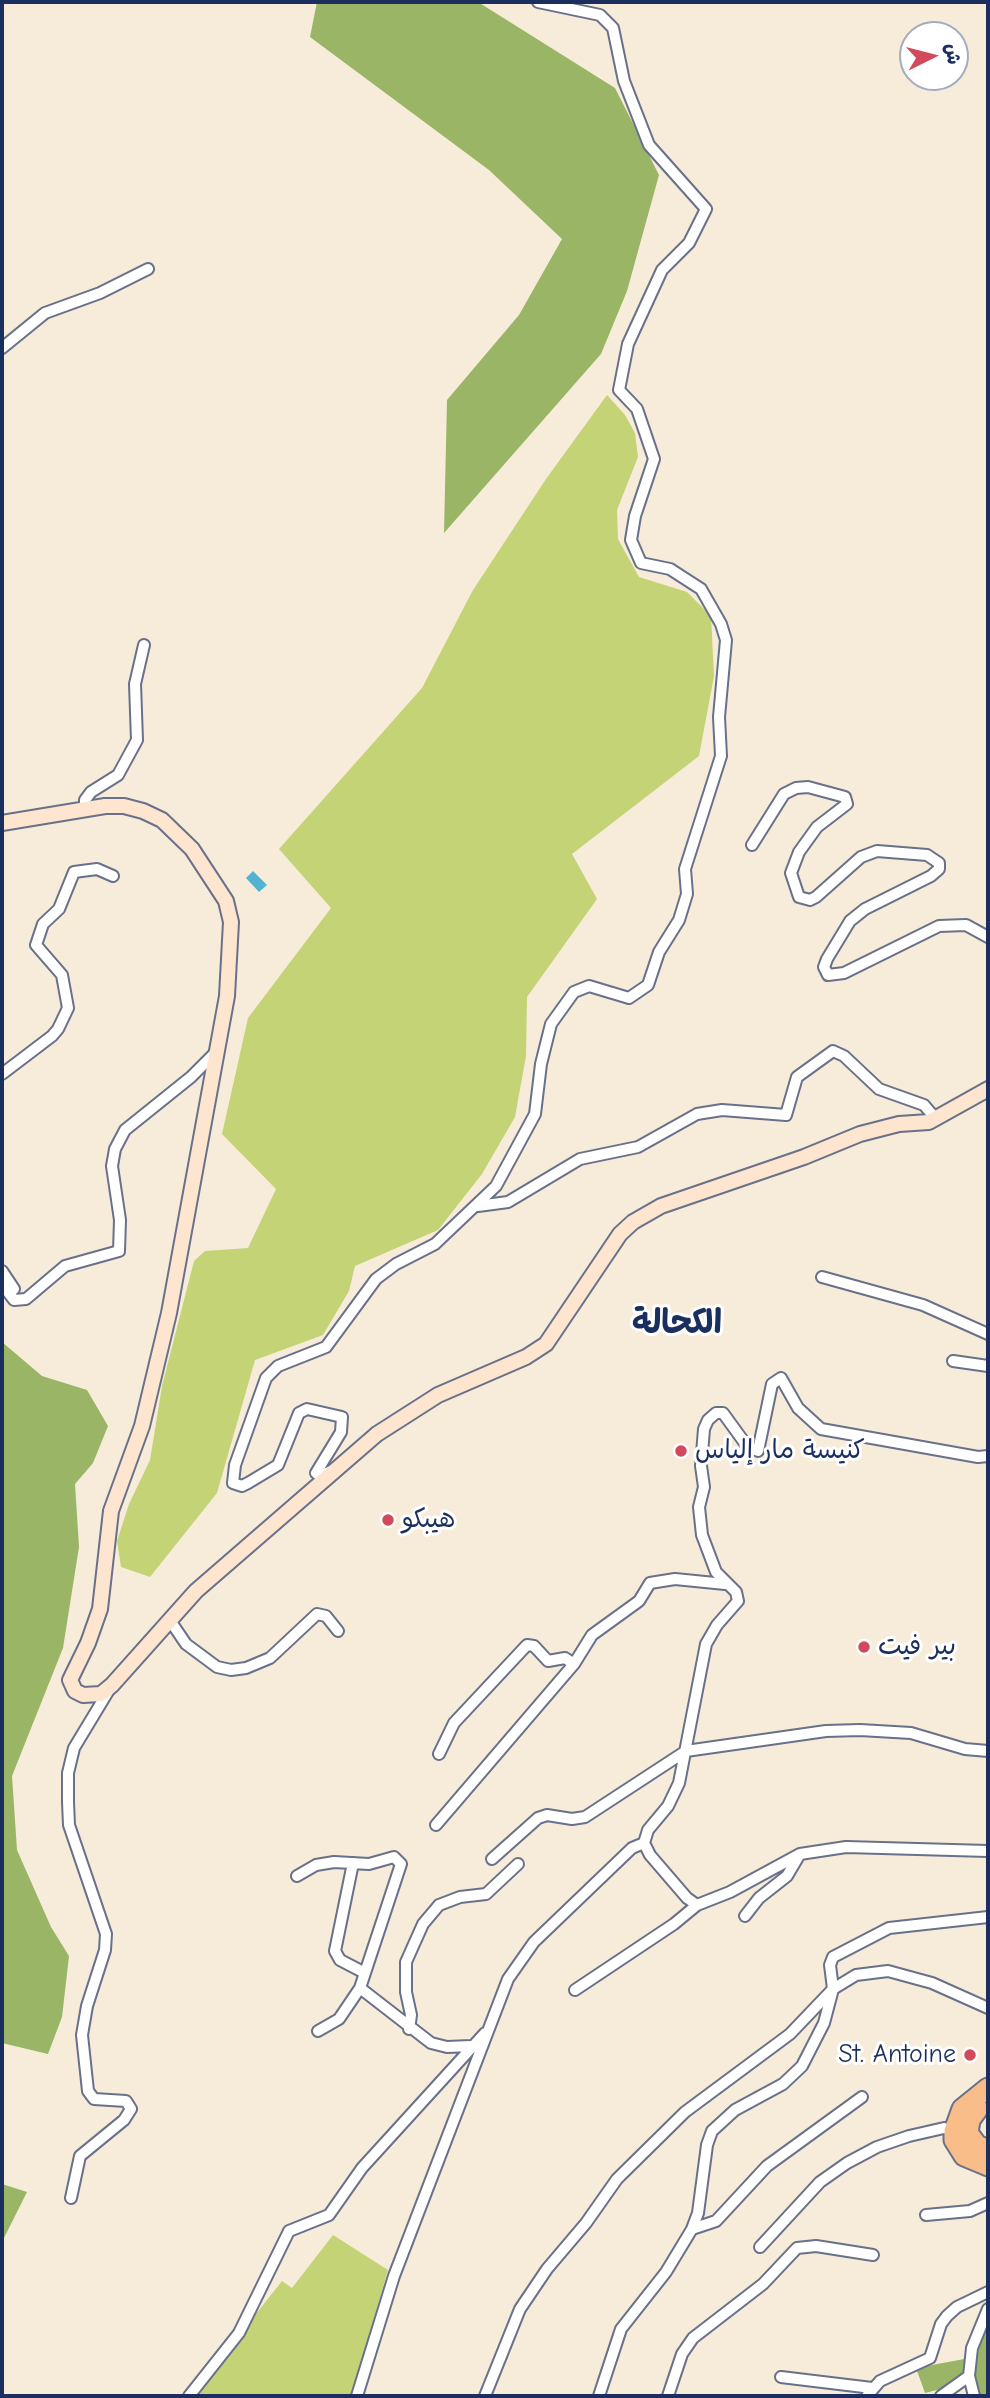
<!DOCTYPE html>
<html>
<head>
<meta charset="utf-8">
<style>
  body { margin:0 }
  #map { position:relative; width:990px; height:2398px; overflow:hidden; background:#f6ecd9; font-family:"Comic Neue","Playpen Sans Arabic",sans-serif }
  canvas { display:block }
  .frame { position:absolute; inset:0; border:4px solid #1b2f5e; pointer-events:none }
  .north { position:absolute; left:899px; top:21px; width:70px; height:70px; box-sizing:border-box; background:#fff; border:2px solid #a4acbf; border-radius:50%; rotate:84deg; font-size:19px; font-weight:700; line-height:28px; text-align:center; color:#1b2f5e }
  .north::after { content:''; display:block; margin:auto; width:24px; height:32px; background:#d1495b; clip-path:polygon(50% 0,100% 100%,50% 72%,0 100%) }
</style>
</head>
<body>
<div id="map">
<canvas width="990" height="2398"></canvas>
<div class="frame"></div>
<div class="north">ش</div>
</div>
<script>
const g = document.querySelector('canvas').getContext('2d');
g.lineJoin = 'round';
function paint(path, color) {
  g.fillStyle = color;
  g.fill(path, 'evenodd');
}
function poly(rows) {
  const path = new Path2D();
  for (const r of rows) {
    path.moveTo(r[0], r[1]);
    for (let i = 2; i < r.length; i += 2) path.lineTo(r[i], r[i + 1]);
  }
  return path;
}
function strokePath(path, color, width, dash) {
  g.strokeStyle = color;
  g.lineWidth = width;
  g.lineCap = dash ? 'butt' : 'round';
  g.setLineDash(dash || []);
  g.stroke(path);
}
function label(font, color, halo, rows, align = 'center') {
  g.font = font + ' "Comic Neue","Playpen Sans Arabic",sans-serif';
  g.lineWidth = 6;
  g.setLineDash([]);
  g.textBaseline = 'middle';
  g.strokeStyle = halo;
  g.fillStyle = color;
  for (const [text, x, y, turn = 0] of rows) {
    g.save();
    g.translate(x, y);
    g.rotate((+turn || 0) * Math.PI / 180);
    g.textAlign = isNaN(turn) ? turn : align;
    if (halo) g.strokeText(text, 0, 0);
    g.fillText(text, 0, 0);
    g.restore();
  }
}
paint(poly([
  [607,395,625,415,635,433,638,457,617,510,618,539,639,577,687,592,711,616,714,676,699,756,572,854,597,899,527,997,526,1056,515,1117,482,1174,438,1230,355,1266,349,1291,323,1335,255,1360,217,1493,150,1577,121,1567,117,1541,129,1504,150,1460,162,1386,194,1261,205,1251,248,1248,276,1189,222,1134,248,1018,331,908,279,849,422,688,473,590,546,479],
  [333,2235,388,2270,351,2396,191,2396,282,2281,292,2288]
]), '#c3d375');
paint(poly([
  [317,2,478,2,615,88,659,175,627,291,601,354,444,533,447,400,519,315,562,239,489,170,310,37],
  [2,1342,42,1376,87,1390,108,1426,93,1463,75,1484,79,1547,63,1648,12,1776,17,1850,51,1927,69,1956,62,2017,48,2054,2,2043],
  [2,2184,27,2192,2,2242],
  [988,2331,988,2396,967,2396,964,2383,925,2393,916,2368,975,2357,981,2332]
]), '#9ab566');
paint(poly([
  [253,871,267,885,259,892,246,878]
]), '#52b3d1');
const street = poly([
  [2,348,45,313,100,293,148,269],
  [85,808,85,800,91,792,118,775,137,740,135,684,144,645],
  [752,845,784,794,796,788,808,787,845,797,847,804,817,827,799,852,791,873,799,897,810,900,816,897,861,857,877,851,927,855,939,863,939,869,931,876,865,909,850,921,827,959,824,967,828,975,844,973,939,926,966,925,988,937],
  [2,1074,52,1036,58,1029,68,1008,62,975,36,945,43,924,59,909,74,872,97,869,113,876],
  [478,1206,508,1202,580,1159,638,1147,697,1114,722,1110,786,1115,797,1077,833,1051,844,1056,879,1089,924,1105,936,1119],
  [2,1271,14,1289],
  [822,1277,923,1305,988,1334],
  [2,1284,14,1300,26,1299,65,1266,119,1251,120,1220,112,1166,115,1149,125,1130,191,1077,217,1051],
  [953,1361,988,1366],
  [331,1471,320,1476,316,1473,341,1432,342,1417,307,1409,299,1413,278,1465,248,1483,242,1486,233,1483,235,1465,266,1378,278,1366,326,1347,376,1279,396,1264,435,1244,496,1186,535,1114,541,1064,551,1024,574,992,589,986,629,998,648,985,659,952,679,920,687,894,685,869,721,756,719,717,726,640,721,624,701,589,670,569,641,563,631,540,635,516,654,459,637,409,619,390,628,344,662,270,689,243,706,209,649,145,624,81,613,28,600,15,538,2],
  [169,1619,186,1644,217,1667,231,1670,246,1668,270,1658,317,1614,326,1616,338,1631],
  [439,1754,454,1723,527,1645,534,1646,548,1661,565,1658,574,1664],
  [436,1825,574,1664,592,1635,639,1601,650,1583,675,1579,725,1584],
  [644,1843,650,1855,687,1898,697,1905],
  [492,1859,538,1818,547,1815,572,1819,585,1817,686,1751,826,1731,860,1730,911,1733,965,1749,988,1751],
  [353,1863,335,1951,340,1960,365,1973],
  [297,1876,316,1865,334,1862,369,1864,394,1857,401,1864,360,1988,339,2019,318,2031],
  [745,1916,759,1898,787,1876,800,1854],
  [360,1988,431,2043,447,2047,471,2046],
  [575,1990,674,1924,697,1905,730,1892,800,1854,846,1847,988,1851],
  [409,2029,411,2015,406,1992,406,1962,423,1924,439,1905,460,1897,486,1894,518,1864],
  [71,2198,80,2156,124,2120,131,2109,126,2101,94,2099,88,2091,82,2035,87,2006,105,1950,106,1934,69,1825,68,1802,68,1773,74,1748,109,1690],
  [926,2215,970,2211,988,2203],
  [692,2229,716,2221,767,2166,862,2097],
  [760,2247,820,2182,847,2163,877,2147,909,2136,944,2128,954,2131],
  [781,2377,872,2388],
  [189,2396,239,2333,289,2231,329,2215,362,2168,485,2033],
  [357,2396,394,2276,508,1979,534,1942,632,1848,644,1843,648,1830,668,1806,679,1783,706,1644,717,1625,738,1601,736,1592,716,1572,702,1535,699,1507,704,1487,701,1466,704,1429,708,1420,716,1413,723,1413,747,1446,758,1451,772,1384,781,1378,798,1408,821,1429,978,1457,988,1456],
  [485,2396,520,2309,547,2269,586,2223,617,2179,685,2112,790,2034,833,1989,830,1965,833,1957,889,1928,988,1917],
  [599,2396,621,2329,666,2272,692,2229,698,2213,707,2145,712,2131,735,2110,783,2084,802,2066,824,2023,833,1989,856,1975,888,1971,932,1983,988,2008],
  [668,2396,682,2354,693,2338,763,2284,797,2248,816,2246,873,2255],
  [867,2396,880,2381,930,2358,941,2324,947,2316,957,2307,988,2292],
  [941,2396,969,2376],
  [974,2396,969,2376,972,2348,988,2309]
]);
const secondary = poly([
  [2,823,105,806,124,806,143,811,162,820,192,849,226,901,231,922,227,996,169,1313,142,1426,111,1511,100,1609,88,1643,70,1680,75,1691,83,1695,101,1694,112,1685,196,1591,377,1434,438,1395,526,1357,546,1344,620,1234,633,1222,661,1206,804,1157,860,1134,899,1124,929,1122,988,1089]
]);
const highway = poly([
  [988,2088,962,2109,954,2131,954,2140,964,2156,988,2166],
  [978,2109,970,2120,968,2133,977,2145,988,2150]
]);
strokePath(street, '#687189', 14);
strokePath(secondary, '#687189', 18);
strokePath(highway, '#687189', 23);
strokePath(street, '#fff', 10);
strokePath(secondary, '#fde5d0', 14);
strokePath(highway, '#f9bd89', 19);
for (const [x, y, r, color] of [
  [681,1451,7,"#d1495b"],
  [388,1520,7,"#d1495b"],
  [864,1647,7,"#d1495b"],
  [970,2055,7,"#d1495b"]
]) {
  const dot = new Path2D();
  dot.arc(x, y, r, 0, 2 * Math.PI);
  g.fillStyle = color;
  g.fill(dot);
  strokePath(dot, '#fff', 2.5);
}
label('26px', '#1b2f5e', '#fff', [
  ["كنيسة مار إلياس",695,1451],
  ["هيبكو",402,1520],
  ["بير فيت",878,1647],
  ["St. Antoine",956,2055,"right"]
], 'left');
label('bold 33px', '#1b2f5e', '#fff', [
  ["الكحالة",677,1324]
]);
</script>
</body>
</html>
